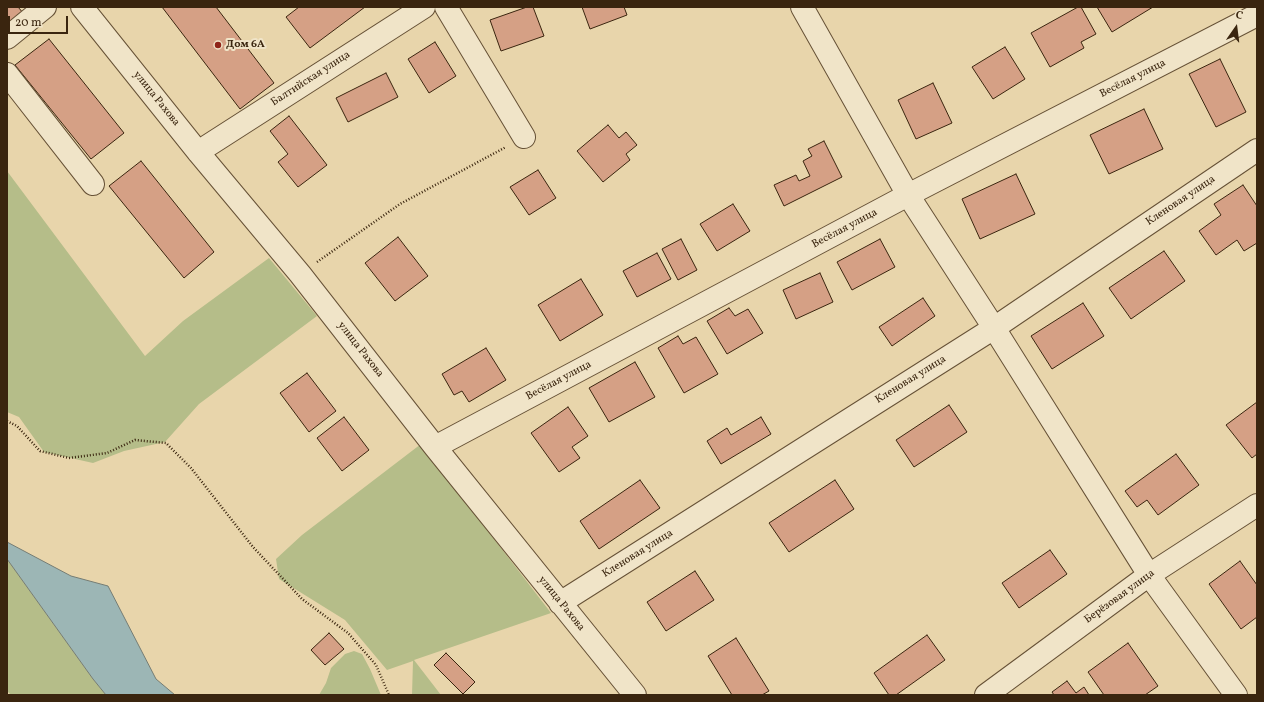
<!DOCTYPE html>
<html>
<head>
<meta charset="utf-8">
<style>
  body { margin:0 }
  #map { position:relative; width:1264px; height:702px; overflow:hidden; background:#e8d5ab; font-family:Vollkorn,serif }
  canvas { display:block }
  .frame { position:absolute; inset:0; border:8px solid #3a250f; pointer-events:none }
  .north { position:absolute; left:1216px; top:8px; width:40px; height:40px; -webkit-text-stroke:3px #f0e4c8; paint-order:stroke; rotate:14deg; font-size:11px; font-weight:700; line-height:16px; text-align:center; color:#3a250f }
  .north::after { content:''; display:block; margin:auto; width:14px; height:18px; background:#3a250f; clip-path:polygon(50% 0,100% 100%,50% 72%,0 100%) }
  .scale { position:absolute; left:8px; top:16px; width:60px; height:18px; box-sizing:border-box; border:2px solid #3a250f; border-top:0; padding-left:5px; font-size:12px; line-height:14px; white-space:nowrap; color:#3a250f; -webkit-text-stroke:3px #f0e4c8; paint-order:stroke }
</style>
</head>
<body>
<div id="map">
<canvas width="1264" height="702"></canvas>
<div class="frame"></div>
<div class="north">С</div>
<div class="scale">20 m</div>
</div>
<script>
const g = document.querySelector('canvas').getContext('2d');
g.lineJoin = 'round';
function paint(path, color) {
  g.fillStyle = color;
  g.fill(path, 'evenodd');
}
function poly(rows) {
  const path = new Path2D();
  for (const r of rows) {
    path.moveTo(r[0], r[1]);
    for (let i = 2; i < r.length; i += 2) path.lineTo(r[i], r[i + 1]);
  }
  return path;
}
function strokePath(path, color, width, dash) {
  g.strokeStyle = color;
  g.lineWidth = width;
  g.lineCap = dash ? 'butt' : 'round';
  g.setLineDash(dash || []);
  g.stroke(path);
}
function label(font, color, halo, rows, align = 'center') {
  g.font = font + ' Vollkorn,serif';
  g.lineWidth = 4;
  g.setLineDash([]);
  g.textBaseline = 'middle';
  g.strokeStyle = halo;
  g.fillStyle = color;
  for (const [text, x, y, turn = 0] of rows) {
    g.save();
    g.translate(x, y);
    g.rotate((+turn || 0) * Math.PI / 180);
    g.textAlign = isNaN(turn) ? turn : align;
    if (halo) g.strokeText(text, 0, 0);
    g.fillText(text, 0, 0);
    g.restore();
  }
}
paint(poly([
  [7,171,145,356,183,321,269,258,317,316,199,404,165,442,124,451,93,463,44,452,19,417,7,412],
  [421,444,551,613,414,660,441,695,412,695,413,661,387,670,345,620,279,579,276,559,302,535],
  [7,559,93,679,106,695,11,695,7,691],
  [354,651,362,654,370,669,381,695,319,695,326,683,331,668,345,654]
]), '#b5bd89');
const water = poly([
  [7,542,71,576,108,586,156,679,175,695,106,695,93,679,7,559,7,542]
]);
paint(water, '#9cb6b5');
strokePath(water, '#757c73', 1);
const building = poly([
  [7,7,18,7,24,14,7,27,7,7],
  [162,7,216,7,274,83,240,109,162,7],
  [299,7,365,7,310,48,286,17,299,7],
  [527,7,533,7,544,36,501,51,490,20,527,7],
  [582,7,624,7,627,15,590,29,582,7],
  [1078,7,1081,7,1096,34,1081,42,1084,48,1050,67,1031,33,1078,7],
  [1097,7,1153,7,1112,32,1097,7],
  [49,39,124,133,91,159,15,65,49,39],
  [435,42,456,76,429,93,408,59,435,42],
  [1005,47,1025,79,993,99,972,67,1005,47],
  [1220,59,1246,112,1216,127,1189,74,1220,59],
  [386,73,398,97,348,122,336,98,386,73],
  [933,83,952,123,916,139,898,100,933,83],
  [1144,109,1163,149,1109,174,1090,135,1144,109],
  [289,116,327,165,298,187,278,162,288,154,270,131,289,116],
  [608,125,619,138,626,132,637,145,626,154,630,160,603,182,577,151,608,125],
  [824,141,842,177,784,206,774,185,796,175,799,181,810,176,803,161,812,156,808,149,824,141],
  [141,161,214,252,184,278,109,186,141,161],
  [538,170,556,198,529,215,510,187,538,170],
  [1016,174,1035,214,980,239,962,199,1016,174],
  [1243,185,1257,206,1257,243,1244,251,1237,240,1216,255,1199,231,1221,215,1214,204,1243,185],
  [733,204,750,231,717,251,700,224,733,204],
  [398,237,428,276,395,301,365,263,398,237],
  [681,239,697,270,678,280,662,249,681,239],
  [880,239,895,267,852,290,837,262,880,239],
  [1164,251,1185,281,1131,319,1109,288,1164,251],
  [657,253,671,279,637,297,623,271,657,253],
  [820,273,833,302,796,319,783,290,820,273],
  [581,279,603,315,560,341,538,305,581,279],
  [923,298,935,316,892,346,879,327,923,298],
  [1083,303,1104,336,1052,369,1031,336,1083,303],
  [729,308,735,316,748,309,763,333,727,354,707,321,729,308],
  [678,336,683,344,696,337,718,374,684,393,658,348,678,336],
  [486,348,506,380,469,402,462,391,454,395,442,374,486,348],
  [635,362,655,397,609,422,589,388,635,362],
  [307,373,336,411,309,432,280,393,307,373],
  [1257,402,1257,454,1252,458,1226,425,1257,402],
  [949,405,967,432,914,467,896,440,949,405],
  [568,407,588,436,572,447,580,458,559,472,531,433,568,407],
  [344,417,369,450,342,471,317,438,344,417],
  [761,417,771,434,721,464,707,441,727,428,731,435,761,417],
  [1176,454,1199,485,1158,515,1147,500,1137,507,1125,491,1176,454],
  [640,480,660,508,599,549,580,521,640,480],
  [835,480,854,509,789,552,769,523,835,480],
  [1050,550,1067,574,1019,608,1002,583,1050,550],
  [1240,561,1257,585,1257,617,1241,629,1209,584,1240,561],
  [695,571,714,600,666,631,647,602,695,571],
  [329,633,344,649,325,665,311,650,329,633],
  [927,635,945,660,896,695,889,695,874,673,927,635],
  [736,638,769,691,762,695,732,695,708,656,736,638],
  [1128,643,1158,686,1145,695,1104,695,1088,672,1128,643],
  [446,653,475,682,463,694,434,665,446,653],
  [1067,681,1076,693,1084,687,1089,695,1054,695,1052,692,1067,681]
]);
paint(building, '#d5a085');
strokePath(building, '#3a250f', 1);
const minor = poly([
  [82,7,198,152,300,274,435,447,635,695],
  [446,7,524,137],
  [802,7,908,195,994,328,1149,575,1236,695],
  [7,38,45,7],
  [7,74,93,184],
  [198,152,424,7],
  [435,447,908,195,1257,15],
  [560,603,994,328,1257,150],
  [986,695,1149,575,1257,505]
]);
strokePath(minor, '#665136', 24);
strokePath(poly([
  [317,262,400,204,506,147],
  [7,421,17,426,40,451,69,458,107,453,135,440,166,443,191,468,253,547,302,599,348,633,376,665,389,695]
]), '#3a250f', 2.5, [1, 2]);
strokePath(minor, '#f0e4c8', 22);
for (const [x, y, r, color] of [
  [218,45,4,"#8f2418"]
]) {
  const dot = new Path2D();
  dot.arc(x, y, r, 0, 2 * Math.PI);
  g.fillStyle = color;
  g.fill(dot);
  strokePath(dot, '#f0e4c8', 1.5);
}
label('bold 11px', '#3a250f', '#f0e4c8', [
  ["Дом 6А",226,45]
], 'left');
label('11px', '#3a250f', '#f0e4c8', [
  ["Балтийская улица",311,79,-33],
  ["Весёлая улица",1133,79,-27],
  ["улица Рахова",156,99,51],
  ["Кленовая улица",1181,201,-34],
  ["Весёлая улица",845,229,-28],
  ["улица Рахова",360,350,52],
  ["Кленовая улица",911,380,-32],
  ["Весёлая улица",559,381,-28],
  ["Кленовая улица",638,554,-32],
  ["Берёзовая улица",1120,597,-36],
  ["улица Рахова",561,604,51]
]);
</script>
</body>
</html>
